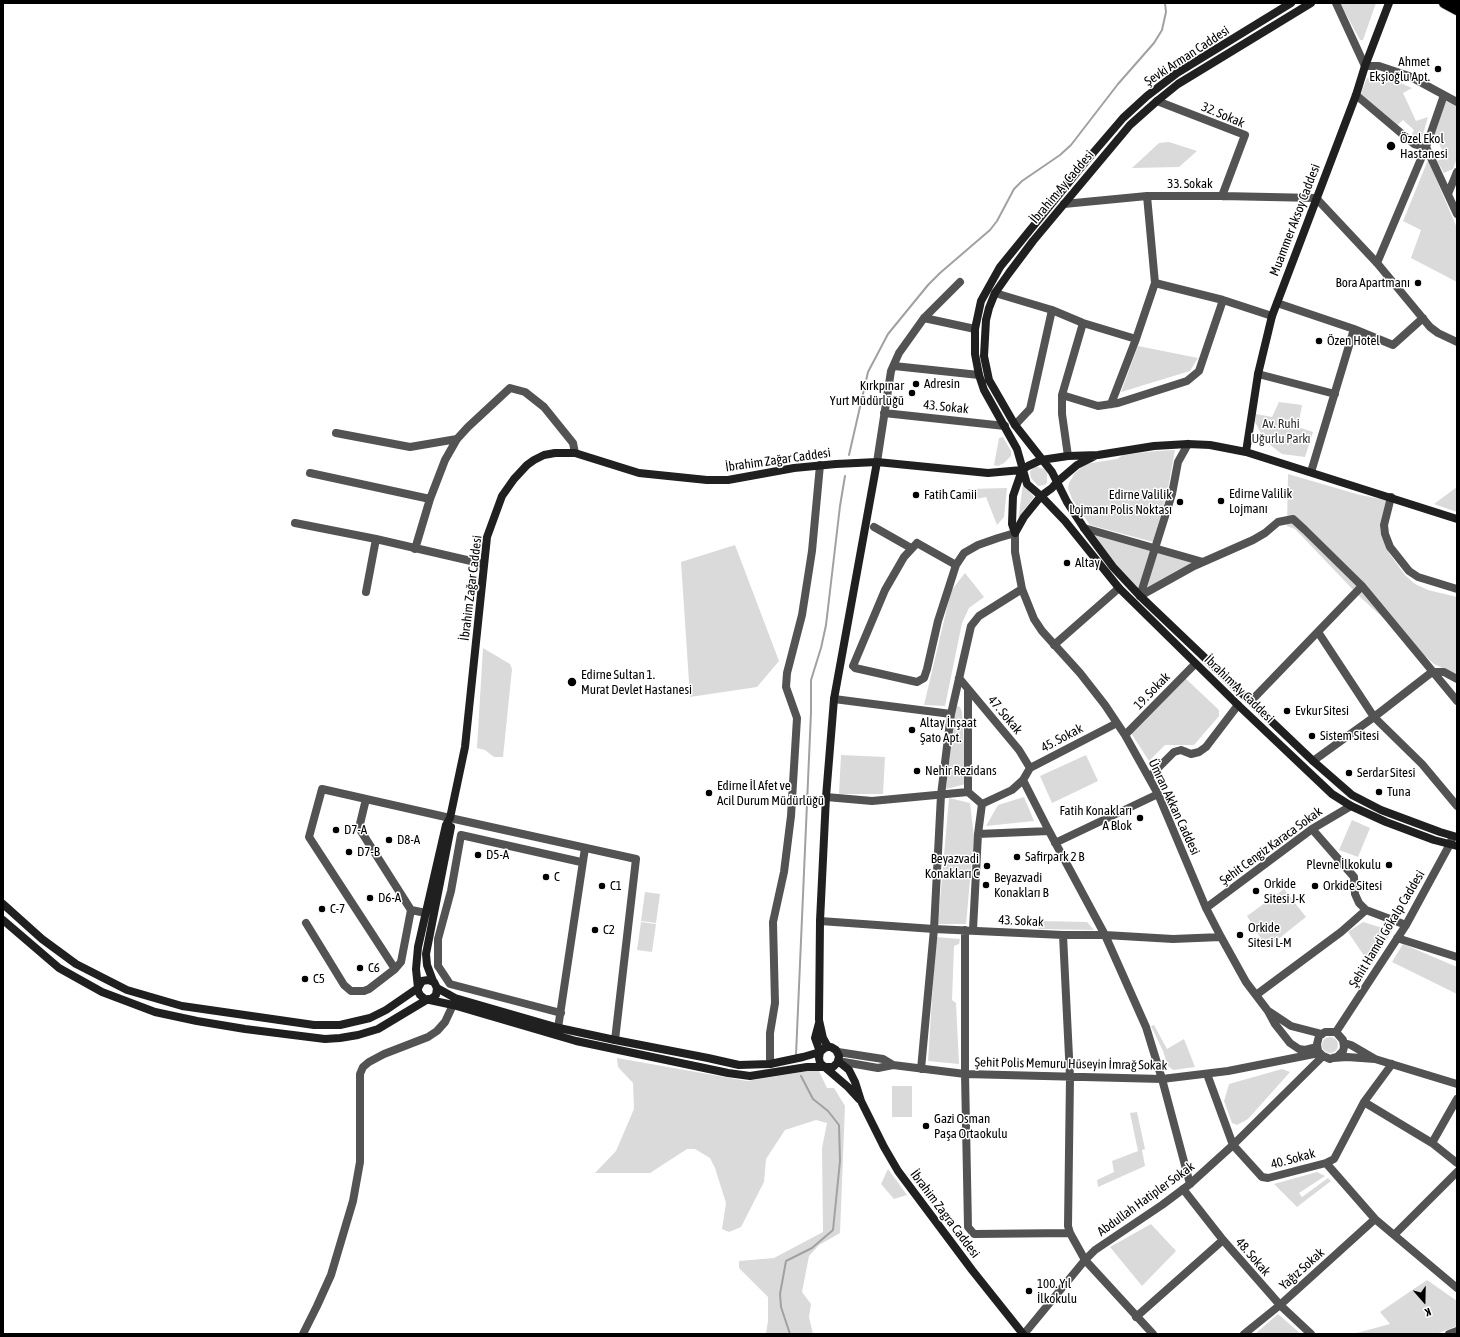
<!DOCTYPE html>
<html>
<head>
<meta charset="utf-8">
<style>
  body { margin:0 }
  #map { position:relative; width:1460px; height:1337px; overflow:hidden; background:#fff; font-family:"Asap Condensed",sans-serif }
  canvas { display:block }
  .frame { position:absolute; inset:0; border:4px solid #000; pointer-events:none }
  .north { position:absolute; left:1404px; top:1281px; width:40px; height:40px; -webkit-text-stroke:3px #fff; paint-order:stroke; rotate:160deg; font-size:11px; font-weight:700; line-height:16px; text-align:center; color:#000 }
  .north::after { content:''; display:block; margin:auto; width:14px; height:18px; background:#000; clip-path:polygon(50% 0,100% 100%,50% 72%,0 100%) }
</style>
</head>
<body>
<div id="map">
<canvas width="1460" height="1337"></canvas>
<div class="frame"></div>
<div class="north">K</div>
</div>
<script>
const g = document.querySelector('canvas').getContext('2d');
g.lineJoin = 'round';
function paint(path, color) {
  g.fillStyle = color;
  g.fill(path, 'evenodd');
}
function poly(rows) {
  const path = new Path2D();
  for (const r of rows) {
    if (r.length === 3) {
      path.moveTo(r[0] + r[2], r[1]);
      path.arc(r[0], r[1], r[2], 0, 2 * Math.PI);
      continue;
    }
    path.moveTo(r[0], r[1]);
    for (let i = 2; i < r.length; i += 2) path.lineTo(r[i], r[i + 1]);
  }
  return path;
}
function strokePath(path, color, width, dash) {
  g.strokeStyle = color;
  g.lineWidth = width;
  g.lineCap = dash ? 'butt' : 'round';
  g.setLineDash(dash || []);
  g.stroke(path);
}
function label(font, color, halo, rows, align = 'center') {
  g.font = font + ' "Asap Condensed",sans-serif';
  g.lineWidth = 3;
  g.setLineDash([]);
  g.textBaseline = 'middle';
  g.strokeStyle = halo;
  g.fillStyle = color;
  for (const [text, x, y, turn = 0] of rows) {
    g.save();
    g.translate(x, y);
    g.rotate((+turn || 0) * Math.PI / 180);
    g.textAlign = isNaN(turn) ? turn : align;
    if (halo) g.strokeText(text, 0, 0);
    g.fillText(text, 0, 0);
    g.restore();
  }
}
paint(poly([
  [1340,3,1376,3,1363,40,1360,40],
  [1367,78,1398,82,1412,88,1403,93,1416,121,1428,117,1421,141,1412,134,1414,130,1403,120,1394,128,1359,98],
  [1446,101,1457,106,1457,158,1453,169,1444,173,1437,161,1445,157,1438,141,1430,144],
  [1169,142,1197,151,1179,167,1132,168,1159,143],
  [1428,160,1457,228,1457,282,1411,258,1421,230,1403,221],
  [1138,346,1198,358,1190,371,1121,392],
  [1279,402,1302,405,1298,427,1313,432,1305,457,1282,454,1265,441,1255,422,1256,414,1272,417],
  [1003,437,1011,451,1011,456,1004,463,998,466,994,465,999,438],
  [1175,450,1167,494,1153,542,1090,525,1072,499,1068,488,1069,483,1075,473,1085,464,1117,459,1123,455,1156,451],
  [1035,466,1044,469,1047,473,1047,482,1045,485,1038,486,1031,478,1030,472,1032,469],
  [1288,474,1360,495,1386,500,1380,525,1381,536,1389,553,1405,575,1415,584,1428,590,1457,597,1457,675,1434,664,1359,596,1295,529,1287,526],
  [1023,484,1034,497,1022,513,1018,521],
  [1457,487,1457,512,1434,504],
  [1007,488,1004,517,997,525,986,497,971,500,968,489],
  [1084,528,1203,562,1140,596],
  [735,545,779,661,757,687,690,697,681,562],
  [965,573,984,597,969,608,962,623,945,706,924,705,951,591],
  [483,648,510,664,512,669,503,757,494,757,485,750,477,748],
  [1184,677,1219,710,1219,716,1194,745,1165,745,1149,761,1131,733],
  [957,706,960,707,962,712,966,784,946,789,955,711],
  [841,755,885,757,883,794,839,794],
  [1086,755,1098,781,1052,803,1040,776],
  [1024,797,1034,821,986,826,998,805],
  [949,798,970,803,974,837,966,924,938,924],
  [1352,820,1370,828,1358,857,1339,850],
  [1284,889,1306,917,1267,948,1247,916],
  [645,892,660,894,656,923,641,921],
  [1038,921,1087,922,1094,930,1038,929],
  [641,922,656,924,652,952,637,950],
  [1363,922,1392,931,1371,966,1348,932],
  [936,937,960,939,959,944,954,946,952,1000,956,1003,959,1064,928,1061],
  [1403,944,1457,967,1457,994,1392,962],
  [1154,1025,1167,1049,1184,1039,1195,1067,1173,1070,1168,1066,1163,1051,1151,1026],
  [1330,1045,8],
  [617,1058,747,1081,814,1070,819,1071,827,1088,834,1088,845,1106,840,1233,819,1245,809,1256,802,1292,811,1304,809,1317,813,1334,766,1334,768,1321,768,1297,739,1268,739,1261,774,1258,823,1232,822,1148,827,1123,816,1120,785,1130,766,1159,764,1182,741,1227,729,1232,722,1229,726,1203,715,1168,710,1158,695,1149,687,1149,650,1173,595,1173,616,1151,634,1109,633,1083,618,1067],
  [1282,1069,1290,1072,1248,1119,1237,1125,1232,1123,1224,1101,1229,1084],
  [892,1086,912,1086,912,1117,892,1117],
  [1137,1112,1145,1149,1142,1150,1145,1166,1098,1187,1097,1180,1114,1172,1112,1161,1138,1151,1130,1113],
  [888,1169,907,1195,894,1199,881,1184],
  [1317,1172,1325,1176,1299,1193,1302,1197,1328,1178,1331,1181,1297,1207,1274,1184],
  [1151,1224,1176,1251,1142,1286,1110,1247],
  [1427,1280,1457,1301,1457,1326,1436,1334,1353,1334,1390,1324,1380,1312],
  [1278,1314,1301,1334,1255,1334]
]), '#dadada');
strokePath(poly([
  [849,455,868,372,888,334,928,285,940,273,990,230,997,221,1014,189,1022,181,1060,155,1071,145,1118,84,1154,43,1162,30,1166,12,1165,3],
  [796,1055,811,712,811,680,821,648,826,625,840,506,845,476],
  [790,1334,781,1307,780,1294,786,1261,812,1248,833,1230,840,1161,839,1125,828,1111,813,1099,801,1076]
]), '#a1a1a1', 2);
const primary = poly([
  [1444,3,1457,10]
]);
strokePath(primary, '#dbdbdb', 12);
strokePath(poly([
  [1336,3,1365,66,1379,66,1409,76,1457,102],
  [1356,95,1414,144,1426,147,1377,263],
  [1444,95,1426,147,1457,214],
  [1157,101,1245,135,1222,196],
  [1448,194,1457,172],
  [1147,196,1155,283,1223,300,1272,316],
  [1064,204,1147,196,1222,196,1316,198,1377,263,1430,327,1438,333,1457,342],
  [995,293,1052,310,1083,323,1136,339],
  [1277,303,1354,329,1393,345,1423,318],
  [924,318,975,329],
  [894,366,979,375],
  [1258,374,1335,394],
  [1062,395,1098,406,1118,403,1187,381,1199,371,1223,300],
  [1111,404,1136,339,1155,283],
  [884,413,1005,426],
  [1015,425,1030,409,1052,310],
  [336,433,410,447,457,439],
  [1068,456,1062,414,1062,395,1083,323],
  [877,462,891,371,899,353,924,318,960,282],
  [1311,472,1354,329],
  [310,473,430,499],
  [1391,497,1384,525,1385,534,1390,547,1409,571,1418,577,1457,589],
  [295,523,376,539,484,564],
  [874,527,911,548],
  [1084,528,1203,562],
  [917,543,956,565,938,621,927,669,924,678,917,682,855,668,853,666,885,590,904,557,917,543],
  [415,549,430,499,445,460,457,439,468,427,510,388,525,392,544,407,573,443,575,453],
  [956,565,964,553,978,545,998,538,1015,533,1015,552,1022,589,1034,619,1042,631,1080,673,1105,705,1125,735,1158,794,1206,908,1221,937,1246,982,1268,1011,1275,1024,1290,1043,1299,1049,1305,1050,1317,1047],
  [366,592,376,539],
  [1140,596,1194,566,1253,540,1265,533,1278,522,1293,519,1305,530,1362,586,1457,701],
  [1140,596,1172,494,1178,462,1188,444],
  [1318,632,1374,717,1422,764,1457,806],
  [1054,645,1119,588],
  [959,678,1019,750,1030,768],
  [968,690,968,792,982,804],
  [834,699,951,714],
  [1251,701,1362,586],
  [1125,735,1195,664],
  [1313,761,1374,717,1432,672,1444,672,1457,679],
  [1149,777,1174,752,1181,750,1191,754,1199,752,1206,747,1238,705],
  [1023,780,1049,831,1105,935,1146,1027,1162,1079,1190,1184],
  [826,797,872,801,968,792],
  [366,799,359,828,411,910,401,962,395,969],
  [1312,829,1354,877,1355,894,1359,903,1366,910,1406,925],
  [978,834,1049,831],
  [1055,843,1158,794],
  [1206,908,1312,829,1351,806],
  [411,910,426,913],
  [820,921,934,929,1063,935,1105,935,1173,939,1221,937],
  [306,923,344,985,351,991,364,991,369,989,395,969,309,837,322,789,450,818,636,859,615,1040],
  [965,930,965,1074,968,1227,974,1234,1070,1233],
  [973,930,978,834,982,804,1012,790,1023,780,1030,768,1117,723],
  [1063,935,1070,1077,1068,1226,1070,1233,1085,1260,1153,1334],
  [1397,938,1457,957],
  [1256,995,1341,932,1366,910],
  [1270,1012,1291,1026,1322,1034],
  [561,1013,450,984,438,966,438,939,451,891,461,835,581,862],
  [1336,1032,1406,925,1450,844,1452,838],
  [557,1035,585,848],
  [1344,1043,1351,1045,1375,1059,1457,1084],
  [838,1052,883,1059,893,1065],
  [1333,1058,1337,1057,1343,1051,1344,1047,1343,1040,1336,1032,1325,1032,1319,1036,1317,1044,1318,1051,1323,1056,1330,1059,1333,1058,1347,1057,1375,1059],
  [838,1061,878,1068,893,1065,965,1074,1162,1079,1228,1071,1319,1053],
  [770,1064,770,1033,775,1003,773,922,784,872,791,816,797,718,786,687,787,673,802,615,812,551,820,465],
  [1392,1064,1364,1102,1334,1159,1326,1163,1375,1219,1457,1288],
  [921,1069,934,929,941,795,951,714,971,626,979,616,1022,589],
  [1207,1074,1233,1145,1262,1177,1268,1178,1326,1163],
  [1364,1102,1432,1143,1457,1163],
  [1432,1143,1457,1099],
  [1183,1189,1223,1240,1280,1305,1311,1334],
  [1394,1235,1457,1172],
  [1136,1317,1223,1240],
  [303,1334,317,1306,331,1275,353,1201,360,1162,360,1074,363,1067,369,1062,384,1054,428,1037,437,1031,445,1022,453,1005],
  [1024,1334,1085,1260,1095,1250,1162,1205,1190,1184,1233,1145,1323,1056],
  [1244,1334,1280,1305,1375,1219],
  [1449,1334,1457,1331]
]), '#535353', 8);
strokePath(poly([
  [1291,3,1177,73,1147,96,1123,118,1087,160,1000,267,981,301,975,329,975,354,979,375,984,390,1017,449,1027,484,1041,496,1065,521,1119,588,1238,705,1332,794,1351,806,1386,822,1434,840,1457,846],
  [1311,3,1178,84,1157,101,1130,125,1033,241,1009,273,995,293,989,308,986,320,984,356,989,380,1015,425,1052,472,1067,502,1084,528,1113,567,1140,596,1313,761,1352,795,1381,810,1440,832,1457,837],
  [1246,452,1258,374,1272,316,1356,95,1365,66,1389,3],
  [1015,533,1012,524,1013,496,1022,470,1028,466,1041,460,1068,456,1098,455,1154,446,1188,444,1210,445,1246,452,1457,519],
  [1015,533,1024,517,1041,496,1052,488,1057,482,1077,465,1095,456],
  [3,904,42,939,76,964,127,990,182,1006,314,1025,340,1025,370,1018,386,1010,418,988,422,981,428,980,434,982,437,988,455,998,559,1028,615,1040,708,1058,739,1065,770,1064,803,1057,820,1052,826,1047,831,1047,836,1050,839,1056,838,1062,833,1067,807,1067,750,1076,728,1073,576,1041,453,1005,425,999,420,995,418,991,418,988,416,969,418,947,446,825,450,818,465,747,487,537,502,496,514,479,527,465,534,460,544,455,555,453,575,453,639,473,707,480,728,480,794,468,836,464,877,462,988,473,1022,470],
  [3,920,59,968,102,992,155,1012,197,1021,245,1029,325,1039,340,1038,358,1035,378,1029,428,999,431,999,436,995,437,988],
  [433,981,427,965,426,954,451,827],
  [819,1023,815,1038,820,1052,819,1058,820,1063,848,1087,859,1099],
  [828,1047,823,1038,819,1020,820,921,826,797,834,699,877,462],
  [838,1061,849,1070,855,1082,861,1101,884,1147,898,1171,972,1270,1023,1334]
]), '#202020', 8);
strokePath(primary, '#000', 10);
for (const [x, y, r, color] of [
  [1438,69,4,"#000"],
  [1391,146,5,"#000"],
  [1418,283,4,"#000"],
  [1319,341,4,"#000"],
  [916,384,4,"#000"],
  [912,393,4,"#000"],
  [916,495,4,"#000"],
  [1221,501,4,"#000"],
  [1180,502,4,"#000"],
  [1067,563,4,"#000"],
  [572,682,5,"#000"],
  [1287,711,4,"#000"],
  [912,730,4,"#000"],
  [1312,736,4,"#000"],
  [917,771,4,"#000"],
  [1349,773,4,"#000"],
  [1379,792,4,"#000"],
  [709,793,4,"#000"],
  [1140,818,4,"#000"],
  [336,830,4,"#000"],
  [389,840,4,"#000"],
  [349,852,4,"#000"],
  [478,855,4,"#000"],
  [1017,857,4,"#000"],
  [1389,865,4,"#000"],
  [987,866,4,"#000"],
  [546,877,4,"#000"],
  [986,885,4,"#000"],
  [602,886,4,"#000"],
  [1315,886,4,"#000"],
  [1256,891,4,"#000"],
  [370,898,4,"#000"],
  [322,909,4,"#000"],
  [595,930,4,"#000"],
  [1240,935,4,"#000"],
  [360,968,4,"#000"],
  [305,979,4,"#000"],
  [926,1126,4,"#000"],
  [1029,1291,4,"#000"]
]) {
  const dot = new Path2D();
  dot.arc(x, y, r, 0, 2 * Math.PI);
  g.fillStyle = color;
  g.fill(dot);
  strokePath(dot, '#fff', 1.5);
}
label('13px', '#000', '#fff', [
  ["Şevki Arman Caddesi",1187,56,-33],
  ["32. Sokak",1223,115,23],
  ["33. Sokak",1190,184],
  ["İbrahim Ay Caddesi",1062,187,-50],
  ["Muammer Aksoy Caddesi",1295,220,-69],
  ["43. Sokak",946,407,6],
  ["İbrahim Zağar Caddesi",778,460,-8],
  ["İbrahim Zağar Caddesi",471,588,-83],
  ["İbrahim Ay Caddesi",1239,689,44],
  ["19. Sokak",1152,691,-46],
  ["47. Sokak",1005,715,50],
  ["45. Sokak",1062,738,-28],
  ["Ümran Akkan Caddesi",1174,807,65],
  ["Şehit Cengiz Karaca Sokak",1271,846,-36],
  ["43. Sokak",1021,921,3],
  ["Şehit Hamdi Gökalp Caddesi",1387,929,-59],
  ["Şehit Polis Memuru Hüseyin İmrağ Sokak",1071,1064,1],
  ["40. Sokak",1293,1159,-15],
  ["Abdullah Hatipler Sokak",1146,1199,-36],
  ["İbrahim Zagra Caddesi",945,1214,53],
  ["48. Sokak",1253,1257,49],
  ["Yağız Sokak",1302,1269,-42]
]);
label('13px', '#000', '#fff', [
  ["Ahmet",1430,62,"right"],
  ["Ekşioğlu Apt.",1430,77,"right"],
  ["Özel Ekol",1400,139],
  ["Hastanesi",1400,154],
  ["Bora Apartmanı",1410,283,"right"],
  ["Özen Hotel",1327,341],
  ["Adresin",924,384],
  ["Kırkpınar",904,386,"right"],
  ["Yurt Müdürlüğü",904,401,"right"],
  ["Edirne Valilik",1229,494],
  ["Lojmanı",1229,509],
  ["Fatih Camii",924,495],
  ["Edirne Valilik",1172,495,"right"],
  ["Lojmanı Polis Noktası",1172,510,"right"],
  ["Altay",1075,563],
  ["Edirne Sultan 1.",581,675],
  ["Murat Devlet Hastanesi",581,690],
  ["Evkur Sitesi",1295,711],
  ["Altay İnşaat",920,723],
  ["Şato Apt.",920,738],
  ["Sistem Sitesi",1320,736],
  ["Nehir Rezidans",925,771],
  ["Serdar Sitesi",1357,773],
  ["Edirne İl Afet ve",717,786],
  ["Acil Durum Müdürlüğü",717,801],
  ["Tuna",1387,792],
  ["Fatih Konakları",1132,811,"right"],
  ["A Blok",1132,826,"right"],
  ["D7-A",344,830],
  ["D8-A",397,840],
  ["D7-B",357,852],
  ["D5-A",486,855],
  ["Safirpark 2 B",1025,857],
  ["Beyazvadi",979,859,"right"],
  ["Konakları C",979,874,"right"],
  ["Plevne İlkokulu",1381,865,"right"],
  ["C",554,877],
  ["Beyazvadi",994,878],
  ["Konakları B",994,893],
  ["Orkide",1264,884],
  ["Sitesi J-K",1264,899],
  ["C1",610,886],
  ["Orkide Sitesi",1323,886],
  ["D6-A",378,898],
  ["C-7",330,909],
  ["Orkide",1248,928],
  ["Sitesi L-M",1248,943],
  ["C2",603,930],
  ["C6",368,968],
  ["C5",313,979],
  ["Gazi Osman",934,1119],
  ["Paşa Ortaokulu",934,1134],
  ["100. Yıl",1037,1284],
  ["İlkokulu",1037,1299]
], 'left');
label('13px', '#313131', '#fff', [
  ["Av. Ruhi",1281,424],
  ["Uğurlu Parkı",1281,439]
]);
</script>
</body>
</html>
